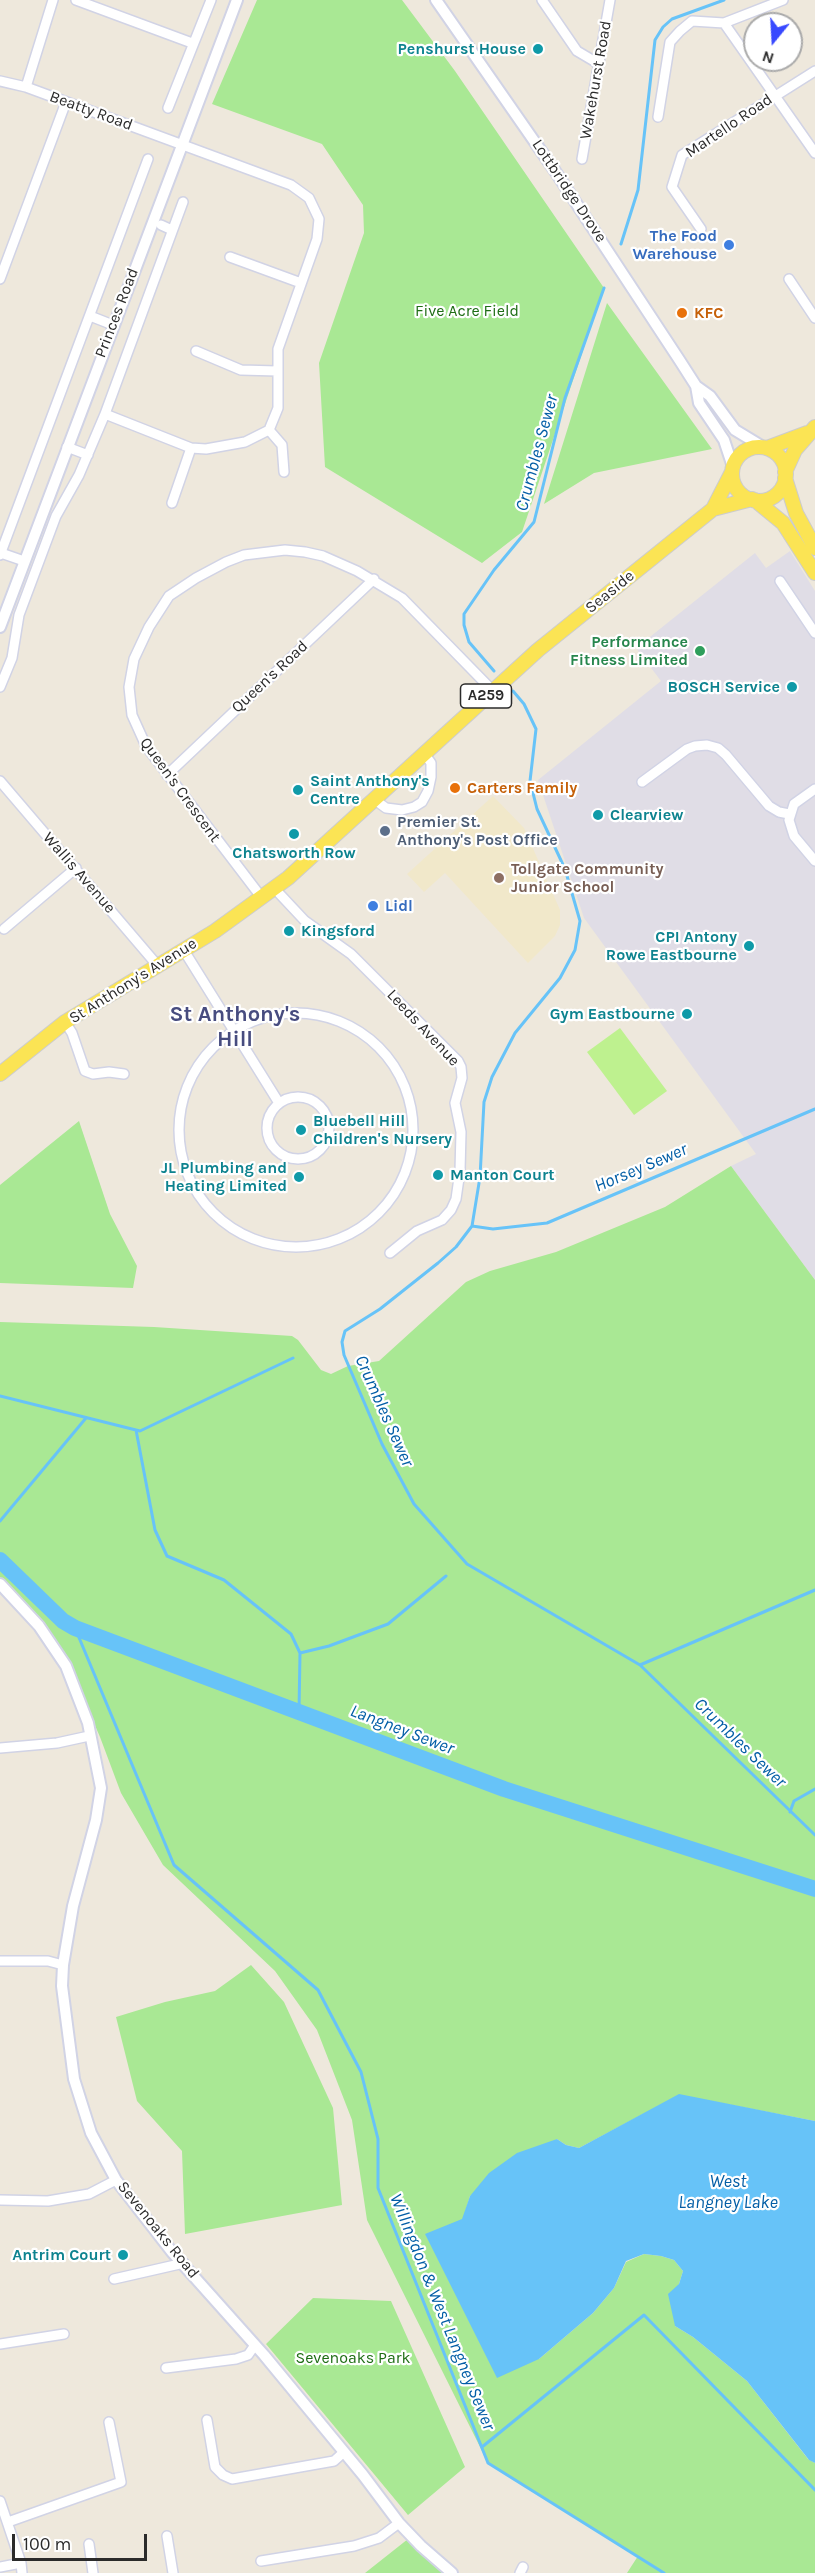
<!DOCTYPE html>
<html>
<head>
<meta charset="utf-8">
<style>
  body { margin:0 }
  #map { position:relative; width:815px; height:2573px; overflow:hidden; background:#eee8dc; font-family:Karla,sans-serif }
  canvas { display:block }
  .north { position:absolute; left:743px; top:12px; width:60px; height:60px; box-sizing:border-box; background:#fff; border:2px solid #aaa; border-radius:50%; rotate:198deg; font-size:16px; font-weight:700; line-height:24px; text-align:center; color:#2b2b2b }
  .north::after { content:''; display:block; margin:auto; width:21px; height:27px; background:#3849ff; clip-path:polygon(50% 0,100% 100%,50% 72%,0 100%) }
  .scale { position:absolute; left:12px; top:2534px; width:135px; height:27px; box-sizing:border-box; border:3px solid #2b2b2b; border-top:0; padding-left:8px; font-size:18px; line-height:21px; white-space:nowrap; color:#2b2b2b; -webkit-text-stroke:4px #fff; paint-order:stroke }
</style>
</head>
<body>
<div id="map">
<canvas width="815" height="2573"></canvas>
<div class="north">N</div>
<div class="scale">100 m</div>
</div>
<script>
const g = document.querySelector('canvas').getContext('2d');
g.lineJoin = 'round';
function paint(path, color) {
  g.fillStyle = color;
  g.fill(path, 'evenodd');
}
function poly(rows) {
  const path = new Path2D();
  for (const r of rows) {
    if (r.length === 3) {
      path.moveTo(r[0] + r[2], r[1]);
      path.arc(r[0], r[1], r[2], 0, 2 * Math.PI);
      continue;
    }
    path.moveTo(r[0], r[1]);
    for (let i = 2; i < r.length; i += 2) path.lineTo(r[i], r[i + 1]);
  }
  return path;
}
function strokePath(path, color, width, dash) {
  g.strokeStyle = color;
  g.lineWidth = width;
  g.lineCap = dash ? 'butt' : 'round';
  g.setLineDash(dash || []);
  g.stroke(path);
}
function label(font, color, halo, rows, align = 'center') {
  g.font = font + ' Karla,sans-serif';
  g.lineWidth = 4.5;
  g.setLineDash([]);
  g.textBaseline = 'middle';
  g.strokeStyle = halo;
  g.fillStyle = color;
  for (const [text, x, y, turn = 0] of rows) {
    g.save();
    g.translate(x, y);
    g.rotate((+turn || 0) * Math.PI / 180);
    g.textAlign = isNaN(turn) ? turn : align;
    if (halo) g.strokeText(text, 0, 0);
    g.fillText(text, 0, 0);
    g.restore();
  }
}
paint(poly([
  [790,551,815,591,815,1280,731,1166,756,1154,584,918,538,780,661,681,636,648,755,553,766,568]
]), '#e0dde6');
paint(poly([
  [493,796,524,828,560,910,560,925,555,936,528,963,445,873,424,892,407,874]
]), '#f1e8ca');
paint(poly([
  [257,0,402,0,455,71,604,288,522,532,482,563,325,467,319,363,364,233,363,205,322,144,212,104],
  [607,303,712,449,594,473,544,504],
  [79,1121,110,1214,137,1266,133,1288,0,1283,0,1185],
  [731,1166,815,1280,815,2121,679,2095,579,2148,566,2145,557,2139,470,2196,463,2219,539,2359,593,2313,614,2288,626,2262,644,2254,661,2256,674,2260,683,2271,679,2284,675,2326,693,2337,747,2381,808,2459,815,2463,815,2573,627,2573,638,2556,488,2463,367,2220,352,2120,317,2030,275,1971,163,1865,121,1793,100,1737,71,1670,0,1579,0,1322,154,1327,292,1336,298,1340,321,1370,331,1374,348,1366,379,1361,466,1282,490,1271,556,1252,665,1207],
  [251,1965,284,2002,333,2108,342,2205,185,2234,182,2151,137,2101,116,2017,165,2002,215,1991],
  [313,2298,391,2301,465,2467,408,2515,266,2344],
  [408,2539,447,2573,365,2573]
]), '#a9e894');
paint(poly([
  [620,1028,667,1091,634,1115,587,1052]
]), '#bef18f');
paint(poly([
  [679,2094,815,2121,815,2463,809,2460,747,2381,693,2337,675,2326,668,2294,679,2284,683,2271,674,2260,661,2256,644,2254,626,2261,614,2288,593,2313,539,2359,497,2378,425,2234,462,2219,470,2196,489,2173,517,2153,557,2139,566,2145,579,2148]
]), '#67c3f8');
strokePath(poly([
  [621,244,638,190,655,40,663,27,672,19,724,0],
  [494,671,469,642,464,625,464,614,494,570,534,522,565,398,604,288],
  [513,691,524,704,536,729,530,781,537,809,565,869,580,921,575,950,560,978,515,1033,492,1077,484,1102,480,1177,472,1226,456,1247,438,1263,380,1309,345,1331,342,1342,344,1355,382,1444,414,1504,467,1564,640,1665,815,1835],
  [472,1226,493,1229,547,1223,815,1109],
  [0,1396,140,1431,293,1358],
  [136,1430,155,1530,167,1556,224,1580,291,1634,300,1653,299,1712],
  [0,1521,86,1418],
  [75,1628,174,1865,318,1990,361,2072,378,2139,378,2188,488,2463,664,2573],
  [300,1653,329,1646,388,1624,446,1576],
  [640,1665,815,1590],
  [790,1812,794,1801,815,1789],
  [482,2447,644,2315,815,2490]
]), '#67c3f8', 3);
strokePath(poly([
  [0,1560,63,1621,75,1628,504,1789,815,1889]
]), '#67c3f8', 16);
const minor = poly([
  [76,0,192,43],
  [542,0,577,51,599,64],
  [724,23,815,153],
  [0,81,26,87,291,185,309,198,319,219,317,239,278,349,278,408,269,430,245,442,206,449,191,448,105,414],
  [26,87,53,0],
  [168,108,211,0],
  [658,117,670,42,680,31,692,21,724,23,783,0],
  [582,159,610,0],
  [161,225,172,230],
  [701,229,672,187,682,155,815,71],
  [230,257,301,283],
  [0,279,66,102],
  [789,279,815,318],
  [90,316,113,325],
  [196,351,241,370,277,371],
  [269,430,282,445,284,472],
  [67,447,88,455],
  [172,503,191,448],
  [1,553,24,561],
  [0,555,148,159],
  [780,581,815,633],
  [0,687,12,658,19,615,56,516,79,475,105,414,183,202],
  [167,775,374,579],
  [0,781,158,966],
  [642,782,687,749,695,746,707,745,718,748,726,755,769,806,779,812,789,814],
  [815,789,794,804,789,820,794,836,815,861],
  [375,800,386,808,402,810,414,807,422,802,428,791,431,777,431,763,424,753],
  [275,889,305,921,351,954,458,1061,461,1067,462,1078,455,1103,461,1132,460,1171,456,1199,451,1210,442,1220,417,1231,390,1253],
  [262,898,146,746,132,715,129,687,134,659,149,627,169,596,196,578,226,562,244,555,285,550,305,552,323,556,357,571,402,598,492,690],
  [4,929,76,868],
  [183,949,279,1103],
  [296,1130,117],
  [65,1022,72,1033,85,1071,93,1074,109,1072,124,1074],
  [298,1128,31],
  [0,1748,57,1743,89,1736],
  [0,1961,48,1961,63,1965],
  [0,2200,48,2201,89,2194,116,2180],
  [114,2279,184,2263],
  [0,2344,64,2334],
  [166,2368,236,2359,248,2355,255,2345],
  [207,2420,215,2467,223,2475,232,2479,334,2461,344,2452],
  [0,2501,21,2563,22,2573],
  [8,2522,121,2482,109,2422],
  [167,2536,173,2573],
  [89,2544,93,2573],
  [261,2561,354,2546,379,2538,399,2523],
  [0,2567,21,2563],
  [520,2573,523,2567]
]);
const tertiary = poly([
  [436,0,555,171,680,361,696,386,699,403,724,440,733,467],
  [696,386,710,396,735,430,763,447],
  [0,627,237,0],
  [0,1584,39,1626,66,1666,88,1723,101,1788,96,1820,73,1906,63,1965,62,1986,74,2079,91,2133,116,2180,172,2252,264,2355,363,2475,399,2523,421,2546,452,2573]
]);
const primary = poly([
  [759,474,27],
  [767,448,807,433],
  [785,472,795,450,815,427],
  [785,478,796,513,815,548],
  [755,500,783,523,815,573],
  [713,509,752,499],
  [0,1074,65,1022,215,931,288,878,538,650,713,509,732,472]
]);
strokePath(minor, '#d1d3e5', 12);
strokePath(tertiary, '#d1d3e5', 14);
strokePath(primary, '#ccc', 16);
strokePath(minor, '#fff', 9);
strokePath(tertiary, '#fff', 10);
strokePath(primary, '#fbe454', 14);
for (const [x, y, r, color] of [
  [538,49,6,"#0f9aa8"],
  [729,245,6,"#3f7fe0"],
  [682,313,6,"#e8710a"],
  [700,651,6,"#2e9e5b"],
  [792,687,6,"#0f9aa8"],
  [455,788,6,"#e8710a"],
  [298,790,6,"#0f9aa8"],
  [598,815,6,"#0f9aa8"],
  [385,831,6,"#5c6f8a"],
  [294,834,6,"#0f9aa8"],
  [499,878,6,"#8d6e63"],
  [373,906,6,"#3f7fe0"],
  [289,931,6,"#0f9aa8"],
  [749,946,6,"#0f9aa8"],
  [687,1014,6,"#0f9aa8"],
  [301,1130,6,"#0f9aa8"],
  [438,1175,6,"#0f9aa8"],
  [299,1177,6,"#0f9aa8"],
  [123,2255,6,"#0f9aa8"]
]) {
  const dot = new Path2D();
  dot.arc(x, y, r, 0, 2 * Math.PI);
  g.fillStyle = color;
  g.fill(dot);
  strokePath(dot, '#fff', 2);
}
for (const [x, y, w] of [
  [486,696,51]
]) {
  const box = new Path2D();
  box.roundRect(x - w / 2, y - 12, w, 24, 4.5);
  g.fillStyle = '#fff';
  g.fill(box);
  strokePath(box, '#2b2b2b', 1.5);
}
label('bold 15px', '#2b2b2b', null, [
  ["A259",486,696]
]);
label('bold 16px', '#0d838f', '#fff', [
  ["Penshurst House",526,49],
  ["BOSCH Service",780,687],
  ["Saint Anthony's",310,781,"left"],
  ["Centre",310,799,"left"],
  ["Clearview",610,815,"left"],
  ["Chatsworth Row",294,853,"center"],
  ["Kingsford",301,931,"left"],
  ["CPI Antony",737,937],
  ["Rowe Eastbourne",737,955],
  ["Gym Eastbourne",675,1014],
  ["Bluebell Hill",313,1121,"left"],
  ["Children's Nursery",313,1139,"left"],
  ["JL Plumbing and",287,1168],
  ["Heating Limited",287,1186],
  ["Manton Court",450,1175,"left"],
  ["Antrim Court",111,2255]
], 'right');
label('16px', '#2b2b2b', '#fff', [
  ["Wakehurst Road",596,80,-80],
  ["Beatty Road",91,111,20],
  ["Martello Road",729,126,-34],
  ["Lottbridge Drove",569,191,56],
  ["Princes Road",117,313,-69],
  ["Seaside",610,592,-39],
  ["Queen's Road",270,677,-43],
  ["Queen's Crescent",180,790,54],
  ["Wallis Avenue",79,873,49],
  ["St Anthony's Avenue",133,981,-32],
  ["Leeds Avenue",423,1028,47],
  ["Sevenoaks Road",158,2230,51]
]);
label('bold 16px', '#366cbe', '#fff', [
  ["The Food",717,236],
  ["Warehouse",717,254],
  ["Lidl",385,906,"left"]
], 'right');
label('16px', '#1f6e15', '#fff', [
  ["Five Acre Field",467,311],
  ["Sevenoaks Park",353,2358]
]);
label('bold 16px', '#c56008', '#fff', [
  ["KFC",694,313],
  ["Carters Family",467,788]
], 'left');
label('bold 16px', '#27864d', '#fff', [
  ["Performance",688,642],
  ["Fitness Limited",688,660]
], 'right');
label('bold 16px', '#4e5e75', '#fff', [
  ["Premier St.",397,822],
  ["Anthony's Post Office",397,840]
], 'left');
label('bold 16px', '#785e54', '#fff', [
  ["Tollgate Community",511,869],
  ["Junior School",511,887]
], 'left');
label('italic 18px', '#035ea6', '#fff', [
  ["Crumbles Sewer",537,453,-75],
  ["Horsey Sewer",641,1168,-23],
  ["Crumbles Sewer",384,1411,66],
  ["Langney Sewer",402,1730,21],
  ["Crumbles Sewer",740,1743,44],
  ["West",728,2182],
  ["Langney Lake",728,2203],
  ["Willingdon & West Langney Sewer",442,2312,68]
]);
label('bold 22px', '#474c7f', '#fff', [
  ["St Anthony's",235,1015],
  ["Hill",235,1040]
]);
</script>
</body>
</html>
